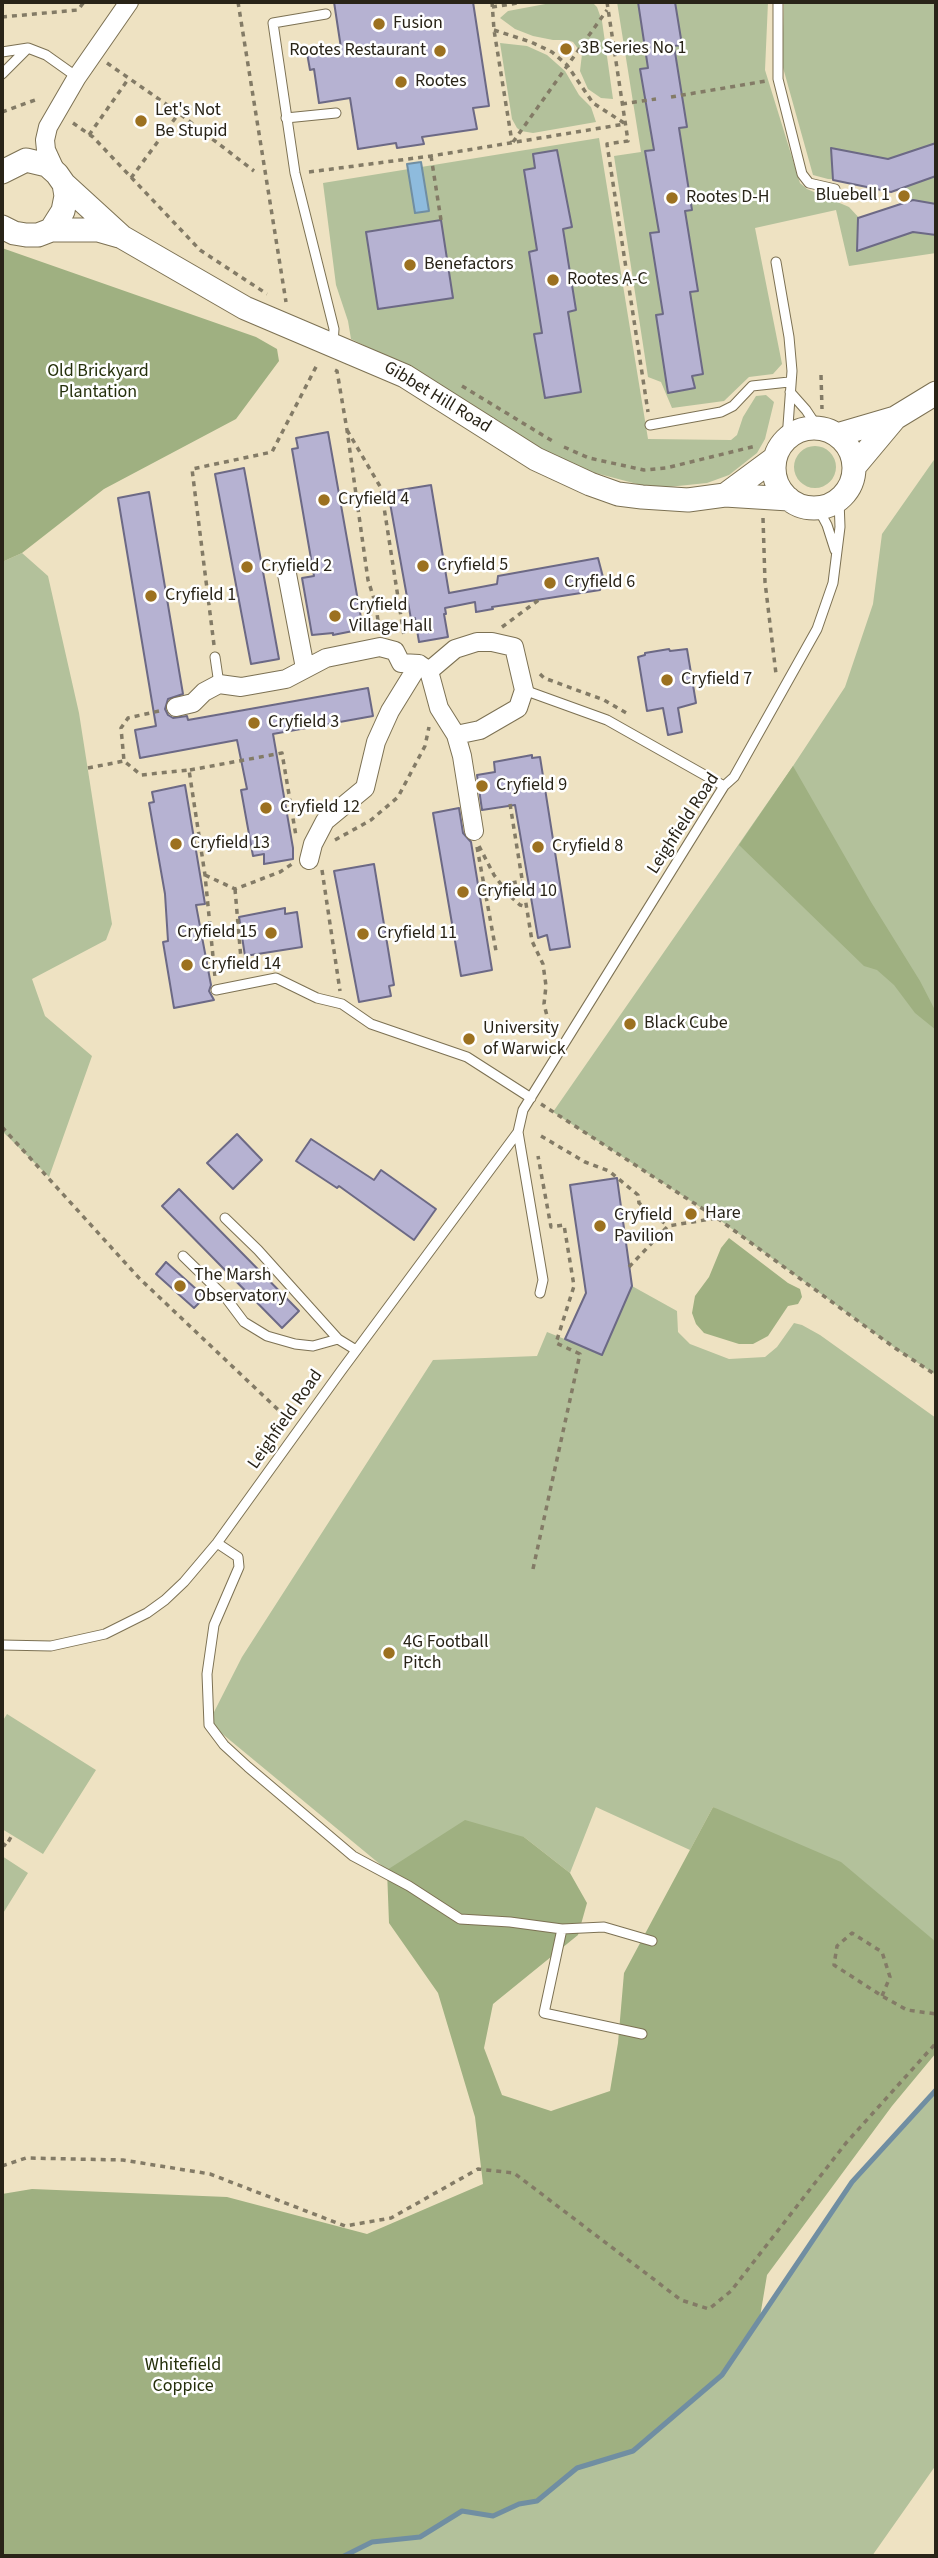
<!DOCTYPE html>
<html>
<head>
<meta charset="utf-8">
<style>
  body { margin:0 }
  #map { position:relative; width:938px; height:2558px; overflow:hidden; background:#eee2c2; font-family:"Source Sans 3",sans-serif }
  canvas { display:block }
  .frame { position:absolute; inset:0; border:4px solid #292418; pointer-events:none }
</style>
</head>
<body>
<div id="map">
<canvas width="938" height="2558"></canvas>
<div class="frame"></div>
</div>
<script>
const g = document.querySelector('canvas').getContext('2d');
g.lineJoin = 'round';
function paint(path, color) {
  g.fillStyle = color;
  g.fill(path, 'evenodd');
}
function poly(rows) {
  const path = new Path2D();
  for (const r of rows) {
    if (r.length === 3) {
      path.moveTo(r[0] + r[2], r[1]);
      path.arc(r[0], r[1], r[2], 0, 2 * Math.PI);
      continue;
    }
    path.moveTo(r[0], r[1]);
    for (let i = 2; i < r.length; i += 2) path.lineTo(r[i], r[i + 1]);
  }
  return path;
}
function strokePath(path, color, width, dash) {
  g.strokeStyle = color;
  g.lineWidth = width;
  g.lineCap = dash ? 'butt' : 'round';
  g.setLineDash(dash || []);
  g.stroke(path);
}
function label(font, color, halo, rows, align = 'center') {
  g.font = font + ' "Source Sans 3",sans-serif';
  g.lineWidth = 5;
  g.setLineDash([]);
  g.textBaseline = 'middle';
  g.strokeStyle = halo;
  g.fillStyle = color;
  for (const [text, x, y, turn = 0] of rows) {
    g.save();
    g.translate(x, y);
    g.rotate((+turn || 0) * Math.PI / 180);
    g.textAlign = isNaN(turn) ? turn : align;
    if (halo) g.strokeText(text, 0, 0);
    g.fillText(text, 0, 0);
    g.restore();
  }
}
paint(poly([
  [556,2,592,2,597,7,602,21,613,99,601,98,588,89,580,71,582,54,573,42,567,40,553,40,533,36,515,29,500,18,508,11],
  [617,2,768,2,765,70,800,183,807,189,849,207,862,221,907,207,897,183,828,179,813,175,782,64,784,2,936,2,936,253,849,266,836,210,755,228,782,364,773,374,749,377,724,401,672,408,661,382,648,377,614,156,641,152],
  [500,43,527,46,547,55,565,71,579,95,591,107,596,122,533,133,521,131,517,128,512,119],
  [599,138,648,439,731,440,737,435,743,417,756,396,766,395,774,402,765,439,757,453,729,475,707,483,668,487,641,485,584,470,548,454,423,374,351,339,348,321,336,285,323,183],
  [815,467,21],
  [936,457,936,1375,895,1348,717,1218,553,1112,793,766,845,687,873,604,882,534],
  [22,553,48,576,79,713,112,924,106,940,32,979,45,1016,92,1056,49,1177,2,1131,2,562],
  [632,1286,677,1311,678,1332,690,1344,729,1359,765,1357,777,1347,794,1323,802,1325,820,1335,936,1418,936,1942,713,1807,690,1850,596,1807,570,1873,524,1837,387,1870,214,1727,214,1712,242,1657,433,1360,537,1356,547,1332,602,1354],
  [7,1714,96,1770,43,1854,2,1829,2,1722],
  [2,1856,28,1873,2,1915],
  [936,2090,936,2465,872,2556,344,2556,372,2542,420,2537,462,2511,493,2516,519,2504,537,2501,577,2468,633,2451,722,2375,852,2182]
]), '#b3c19b');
paint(poly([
  [2,248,256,337,277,349,279,361,236,419,104,489,22,553,2,562],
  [793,766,871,902,920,981,936,1012,936,1030,915,1013,894,985,877,970,864,966,739,845],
  [729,1238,788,1283,800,1289,802,1297,798,1304,788,1306,768,1336,753,1344,739,1344,704,1333,696,1324,692,1313,695,1296,709,1277,721,1248],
  [713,1807,841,1862,936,1942,936,2053,892,2106,767,2275,760,2317,741,2349,722,2375,633,2451,577,2468,537,2501,519,2504,493,2516,462,2511,420,2537,372,2542,344,2556,2,2556,2,2194,32,2189,227,2197,367,2234,483,2184,475,2117,438,1993,389,1923,387,1870,465,1820,524,1837,570,1873,587,1903,578,1935,493,2004,484,2048,502,2095,551,2111,610,2091,618,2043,624,1973]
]), '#9fb081');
const water = poly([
  [421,162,429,211,415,213,407,164,421,162]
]);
paint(water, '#8ebbdd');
strokePath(water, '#708ea2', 2);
strokePath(poly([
  [344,2556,372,2542,420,2537,462,2511,493,2516,519,2504,537,2501,577,2468,633,2451,722,2375,852,2182,936,2090]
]), '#708ea2', 5);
const building = poly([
  [334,2,473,2,489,106,473,108,477,129,422,137,424,144,397,148,396,143,358,149,350,98,319,103,314,69,310,70,307,53,341,48,334,2],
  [638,2,675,2,682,45,674,46,687,127,679,128,692,210,685,211,698,291,690,292,703,374,692,376,695,388,668,393,656,315,663,314,650,233,659,232,645,151,654,150,640,69,648,68,638,2],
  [936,143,936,176,891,192,833,180,831,148,888,159,936,143],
  [557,150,572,227,563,229,576,310,568,312,581,392,545,398,534,334,542,333,529,252,537,250,524,170,535,168,533,154,557,150],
  [913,200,936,204,936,235,913,232,857,251,858,218,913,200],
  [441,220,453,298,378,309,366,232,441,220],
  [328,432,363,629,333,635,333,633,312,635,302,578,314,576,292,449,298,448,296,438,328,432],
  [244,468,279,659,251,664,215,474,244,468],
  [431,485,449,593,497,584,498,576,598,558,603,577,600,590,492,607,493,609,476,612,475,602,445,608,446,614,444,614,448,637,419,642,415,618,411,619,388,492,431,485],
  [149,492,183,694,168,699,165,709,168,715,173,718,187,716,188,720,368,688,373,716,273,734,293,848,293,859,264,864,264,854,253,856,241,790,247,789,237,740,140,758,135,730,156,726,118,498,149,492],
  [669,649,670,651,687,649,696,703,678,708,682,732,668,735,663,708,647,711,638,657,645,655,645,653,669,649],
  [532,755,532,758,540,757,570,947,550,950,547,935,538,938,515,805,482,810,477,775,495,772,494,762,532,755],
  [185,785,205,904,196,905,211,985,209,991,214,1000,174,1008,163,942,168,941,165,894,149,803,154,802,152,792,185,785],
  [459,808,463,833,471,842,492,970,461,976,433,813,459,808],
  [374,864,394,985,389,986,391,996,359,1002,334,871,374,864],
  [285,908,285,914,297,912,302,947,245,956,239,917,285,908],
  [237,1134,262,1160,233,1189,207,1163,237,1134],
  [311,1139,374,1180,381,1170,436,1209,414,1240,339,1186,337,1188,296,1161,311,1139],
  [617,1178,632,1286,602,1355,565,1339,586,1293,570,1185,617,1178],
  [179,1189,299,1311,282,1328,162,1206,179,1189],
  [166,1262,205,1297,194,1308,156,1274,166,1262]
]);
paint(building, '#b6b2d2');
strokePath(building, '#6c6985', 2);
const service = poly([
  [778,2,778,79,802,174,809,183,835,189],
  [326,14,273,23,295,173,334,329,333,343],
  [2,52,28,48,46,55,77,77],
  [2,74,28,48],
  [286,118,336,113],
  [776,262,789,337,792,371,787,439],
  [790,392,806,410,818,428],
  [650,425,721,412,733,406,752,386,789,382],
  [818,508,827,525,835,550],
  [215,657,219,684],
  [524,690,607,720,724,786],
  [216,990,276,978,317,998,342,1004,371,1024,467,1057,531,1098],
  [518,1132,543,1280,540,1293],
  [225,1218,258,1250,338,1339,356,1350],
  [183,1256,226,1298,244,1322,267,1336,295,1344,313,1346,338,1339],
  [217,1543,238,1557,239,1567,214,1625,207,1674,209,1725,224,1745,248,1767,353,1856,409,1886,460,1919,510,1922,562,1929,604,1927,652,1941],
  [2,1645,51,1646,105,1634,147,1613,165,1600,184,1582,217,1543,341,1371,518,1132,523,1110,724,786,734,777,817,629,833,583,840,527,839,500],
  [562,1929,544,2013,642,2034]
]);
const minor = poly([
  [57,174,46,150,45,140,48,127,77,77,129,2],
  [287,574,305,668],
  [429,671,455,649,477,642,492,642,514,647,524,690,518,708,480,730,456,735],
  [176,707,193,703,204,692,219,684,241,687,286,679,326,658,380,647,395,651,401,663,419,664],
  [309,860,313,844,325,821,365,788,376,742,390,711,419,664,429,671,439,708,456,735,462,756,474,831]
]);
const tertiary = poly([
  [2,172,26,160,47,165,57,174,64,184,66,196,63,211,51,230,38,235,26,235,14,233,2,227],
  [64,184,122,237,245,308,405,376,536,459,590,484,618,494,642,497,688,500,725,495,789,499],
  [51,230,98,230,119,236],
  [814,468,40],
  [837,435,895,418,936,393],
  [854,467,895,418],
  [725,495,775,458]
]);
strokePath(service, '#7c7153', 11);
strokePath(minor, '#7c7153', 20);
strokePath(tertiary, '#7c7153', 25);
strokePath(poly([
  [238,2,286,302],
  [492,2,494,30,512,142],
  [607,2,628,141,607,144,648,412],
  [492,7,524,2],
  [2,17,78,10,84,2],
  [494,30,531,42,552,52,567,65,593,103,624,123],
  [107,63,176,111,254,171],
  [671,97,766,81],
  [622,104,656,99],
  [2,112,35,100],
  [73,123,93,137,200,250,267,294],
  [89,135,129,78],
  [513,142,607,10],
  [431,156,441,220],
  [309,172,431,156,625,124],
  [131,178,179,113],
  [335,370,337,371,347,430,368,580,376,605,378,621,383,629],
  [821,375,822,409],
  [462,386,554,442],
  [347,430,381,488,404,636],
  [564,447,589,458,644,470,666,468,756,446],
  [763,518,765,582,776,674],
  [502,627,540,599],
  [214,645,192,469,272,452,318,363],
  [540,674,544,678,604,700,628,714],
  [159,711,128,718,121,728,124,761,141,775,189,770,205,875,215,977],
  [88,768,124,761],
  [190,770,282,753,296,836],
  [510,804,532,941,543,964,546,986,544,1004,548,1020,556,1033],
  [335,840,371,820,398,797,425,746,429,727],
  [479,846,494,875,510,896,520,905,527,907],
  [477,847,496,951],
  [322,870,340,991],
  [205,875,235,889,280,872,292,864],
  [502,885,522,881],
  [235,889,242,971],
  [541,1104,717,1218,895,1348,936,1375],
  [2,1127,139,1278,289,1420],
  [541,1136,585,1162,609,1171,638,1195,639,1203,668,1226],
  [629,1267,668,1226,717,1218],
  [533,1569,580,1354,556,1343,574,1286,564,1225,551,1227,538,1156],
  [2,1843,6,1846,12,1835],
  [882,1996,890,1977,882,1952,852,1933,837,1946,834,1965,882,1996,907,2010,936,2014],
  [2,2166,26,2158,123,2160,210,2174,345,2226,391,2218,478,2169,514,2173,681,2300,709,2309,731,2291,846,2143,936,2043]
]), '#837b66', 3.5, [5, 5]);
strokePath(service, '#fff', 9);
strokePath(minor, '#fff', 18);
strokePath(tertiary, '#fff', 23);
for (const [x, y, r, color] of [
  [379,24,7,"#9c7120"],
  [566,49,7,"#9c7120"],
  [440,51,7,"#9c7120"],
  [401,82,7,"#9c7120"],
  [141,121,7,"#9c7120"],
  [904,196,7,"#9c7120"],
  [672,198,7,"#9c7120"],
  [410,265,7,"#9c7120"],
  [553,280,7,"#9c7120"],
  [324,500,7,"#9c7120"],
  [423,566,7,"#9c7120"],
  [247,567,7,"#9c7120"],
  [550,583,7,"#9c7120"],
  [151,596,7,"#9c7120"],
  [335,616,7,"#9c7120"],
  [667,680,7,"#9c7120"],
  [254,723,7,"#9c7120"],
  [482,786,7,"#9c7120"],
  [266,808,7,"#9c7120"],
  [176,844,7,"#9c7120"],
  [538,847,7,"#9c7120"],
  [463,892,7,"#9c7120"],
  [271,933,7,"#9c7120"],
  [363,934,7,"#9c7120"],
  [187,965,7,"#9c7120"],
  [630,1024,7,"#9c7120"],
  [469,1039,7,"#9c7120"],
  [691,1214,7,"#9c7120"],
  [600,1226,7,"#9c7120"],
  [180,1286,7,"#9c7120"],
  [389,1653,7,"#9c7120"]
]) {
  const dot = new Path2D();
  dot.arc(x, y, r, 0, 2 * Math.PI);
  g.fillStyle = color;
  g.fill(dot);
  strokePath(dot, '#fff', 2.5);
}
label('18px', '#292418', '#fff', [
  ["Fusion",393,24],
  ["3B Series No 1",580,49],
  ["Rootes Restaurant",426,51,"right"],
  ["Rootes",415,82],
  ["Let's Not",155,111],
  ["Be Stupid",155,132],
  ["Bluebell 1",890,196,"right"],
  ["Rootes D-H",686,198],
  ["Benefactors",424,265],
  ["Rootes A-C",567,280],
  ["Cryfield 4",338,500],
  ["Cryfield 5",437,566],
  ["Cryfield 2",261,567],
  ["Cryfield 6",564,583],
  ["Cryfield 1",165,596],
  ["Cryfield",349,606],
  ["Village Hall",349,627],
  ["Cryfield 7",681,680],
  ["Cryfield 3",268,723],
  ["Cryfield 9",496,786],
  ["Cryfield 12",280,808],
  ["Cryfield 13",190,844],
  ["Cryfield 8",552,847],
  ["Cryfield 10",477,892],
  ["Cryfield 15",257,933,"right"],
  ["Cryfield 11",377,934],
  ["Cryfield 14",201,965],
  ["Black Cube",644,1024],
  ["University",483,1029],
  ["of Warwick",483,1050],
  ["Hare",705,1214],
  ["Cryfield",614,1216],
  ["Pavilion",614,1237],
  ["The Marsh",194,1276],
  ["Observatory",194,1297],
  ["4G Football",403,1643],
  ["Pitch",403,1664]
], 'left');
label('18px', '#25300b', '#fff', [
  ["Old Brickyard",98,372],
  ["Plantation",98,393],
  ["Whitefield",183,2366],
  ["Coppice",183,2387]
]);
label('18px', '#292418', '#fff', [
  ["Gibbet Hill Road",437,398,31],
  ["Leighfield Road",684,824,-57],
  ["Leighfield Road",286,1420,-55]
]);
</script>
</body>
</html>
